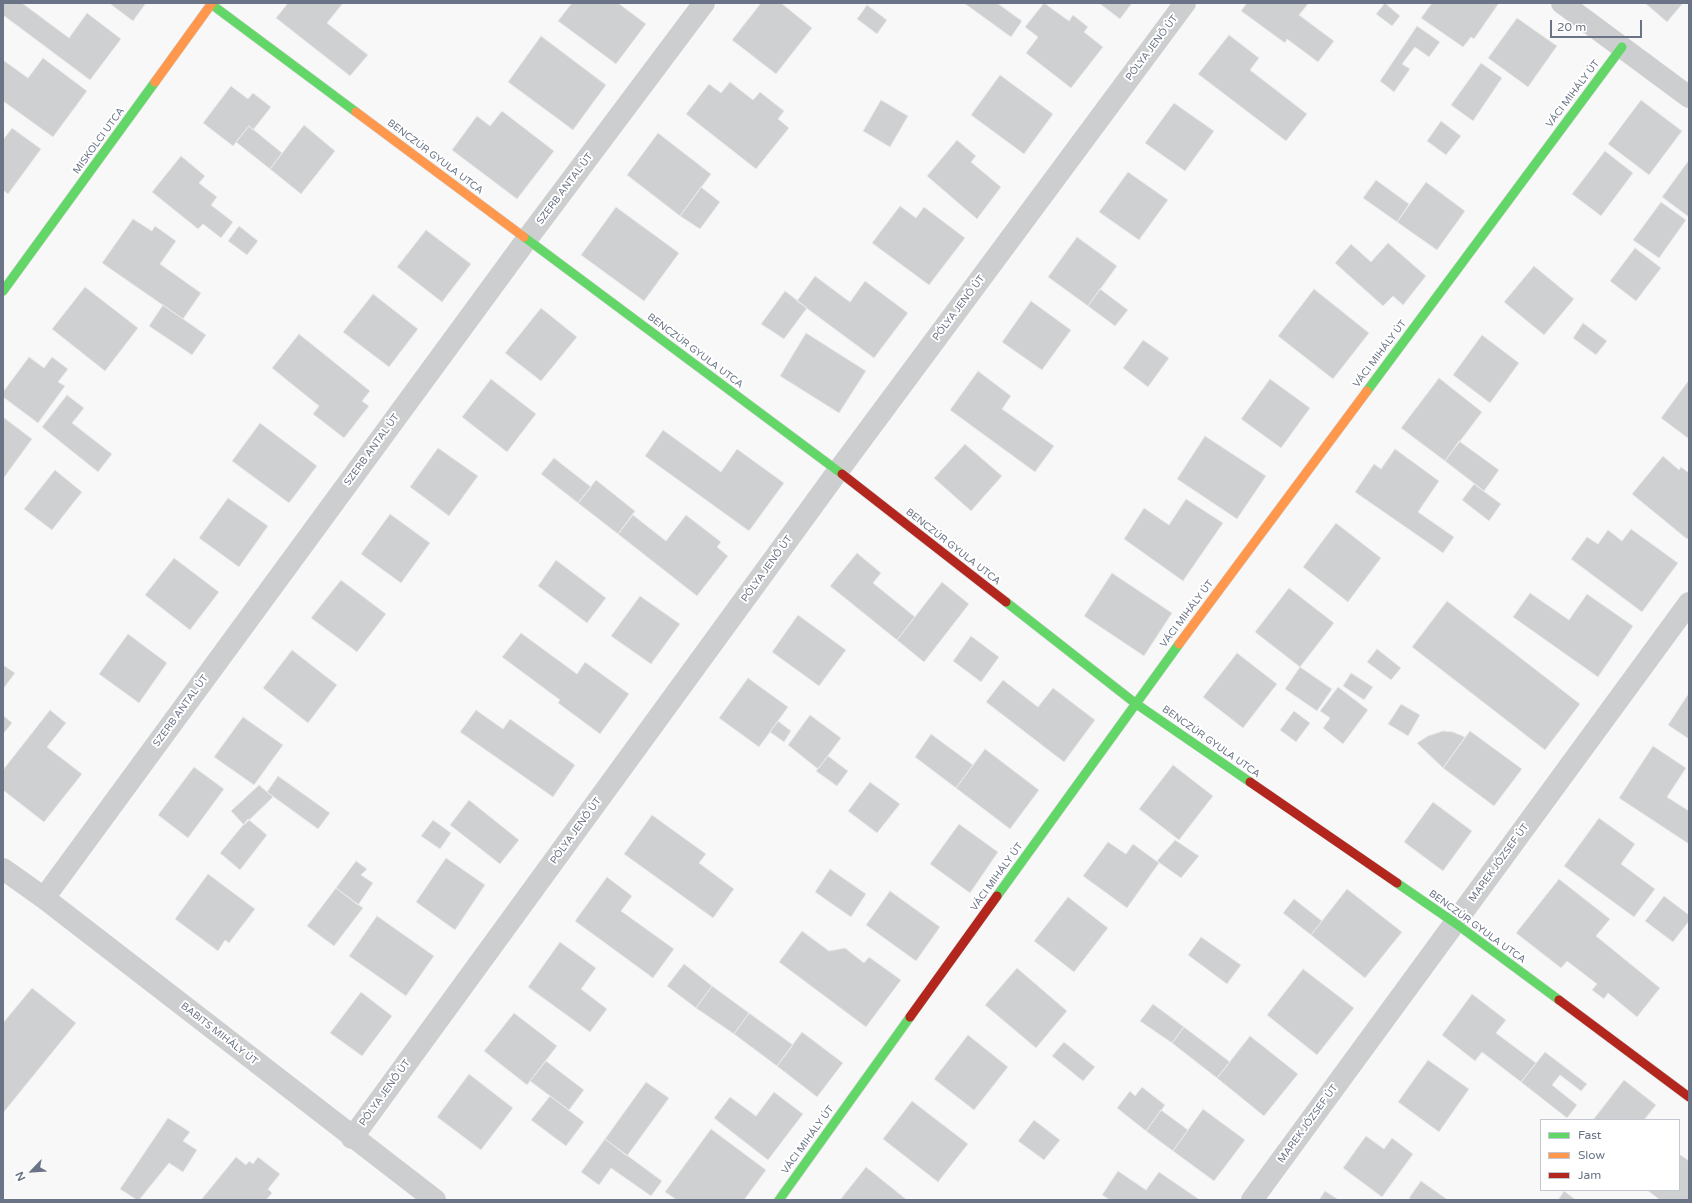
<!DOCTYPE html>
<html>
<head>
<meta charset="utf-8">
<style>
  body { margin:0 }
  #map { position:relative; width:1692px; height:1203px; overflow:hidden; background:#f8f8f8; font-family:"Varela Round",sans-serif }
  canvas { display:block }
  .frame { position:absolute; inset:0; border:4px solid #6a7486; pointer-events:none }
  .legend { position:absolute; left:1540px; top:1119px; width:140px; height:72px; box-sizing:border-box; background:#fff; border:1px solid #c3c7cf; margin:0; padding:5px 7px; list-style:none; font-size:12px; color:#6a7486 }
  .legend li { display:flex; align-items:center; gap:8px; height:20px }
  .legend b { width:20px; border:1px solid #c3c7cf }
  .north { position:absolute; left:12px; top:1151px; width:40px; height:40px; -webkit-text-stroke:3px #fff; paint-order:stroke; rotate:245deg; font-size:11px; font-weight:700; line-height:16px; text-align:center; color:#6a7486 }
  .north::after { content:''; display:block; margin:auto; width:14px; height:18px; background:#6a7486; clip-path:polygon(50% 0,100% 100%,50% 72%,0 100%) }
  .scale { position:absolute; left:1550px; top:20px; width:92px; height:18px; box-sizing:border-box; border:2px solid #6a7486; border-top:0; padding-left:5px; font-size:12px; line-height:14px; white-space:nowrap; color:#6a7486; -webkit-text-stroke:3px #fff; paint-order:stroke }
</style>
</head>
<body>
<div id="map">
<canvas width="1692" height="1203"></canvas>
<div class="frame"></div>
<ul class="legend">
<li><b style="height:5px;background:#63d668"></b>Fast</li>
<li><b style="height:5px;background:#ff974d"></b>Slow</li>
<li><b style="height:5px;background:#b3261e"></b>Jam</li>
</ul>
<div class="north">N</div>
<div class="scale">20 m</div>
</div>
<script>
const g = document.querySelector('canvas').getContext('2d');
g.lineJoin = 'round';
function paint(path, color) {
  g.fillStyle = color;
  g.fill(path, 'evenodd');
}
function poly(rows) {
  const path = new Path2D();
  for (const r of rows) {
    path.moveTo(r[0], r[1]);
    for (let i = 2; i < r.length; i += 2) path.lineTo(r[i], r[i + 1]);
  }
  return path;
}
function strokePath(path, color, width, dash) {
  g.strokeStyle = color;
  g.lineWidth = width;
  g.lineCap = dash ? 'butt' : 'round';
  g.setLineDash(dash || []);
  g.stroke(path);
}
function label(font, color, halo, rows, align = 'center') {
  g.font = font + ' "Varela Round",sans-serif';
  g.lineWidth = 4;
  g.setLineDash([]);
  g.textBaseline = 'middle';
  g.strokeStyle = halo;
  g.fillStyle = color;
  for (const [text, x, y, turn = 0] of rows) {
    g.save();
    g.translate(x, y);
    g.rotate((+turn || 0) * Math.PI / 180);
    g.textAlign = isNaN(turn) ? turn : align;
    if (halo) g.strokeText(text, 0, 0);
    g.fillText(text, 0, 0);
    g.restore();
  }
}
const building = poly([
  [3,3,22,3,69,38,87,13,121,39,90,80,3,15,3,3],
  [109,3,146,3,133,21,109,3],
  [288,3,343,3,327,23,368,55,350,76,276,18,288,3],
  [572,3,618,3,646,24,616,64,558,21,572,3],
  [761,3,781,3,812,28,776,74,732,40,761,3],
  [964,3,997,3,1022,21,1011,37,964,3],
  [1044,3,1069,21,1073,15,1088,27,1084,32,1103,47,1071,88,1026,53,1038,37,1025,27,1044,3],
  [1099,3,1132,3,1120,19,1099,3],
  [1247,3,1307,3,1308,4,1299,15,1334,41,1318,62,1287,39,1285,43,1241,11,1247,3],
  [1385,3,1400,16,1392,26,1376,14,1385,3],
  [1432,3,1499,3,1474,39,1471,37,1463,47,1421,18,1432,3],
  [1645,3,1683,3,1667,22,1645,3],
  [867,5,887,20,877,34,857,19,867,5],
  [1517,18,1557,46,1528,87,1488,58,1517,18],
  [1417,26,1440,42,1429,57,1415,47,1402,64,1410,69,1394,92,1380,81,1417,26],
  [1229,35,1259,58,1250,70,1307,114,1286,141,1198,74,1229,35],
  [541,36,606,85,573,130,508,82,541,36],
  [43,58,87,91,53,137,3,101,3,60,28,78,43,58],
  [1481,63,1502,78,1473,121,1451,105,1481,63],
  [1000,75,1053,114,1024,154,971,115,1000,75],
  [730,82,753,100,760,92,784,111,778,119,789,128,756,169,686,114,709,84,721,93,730,82],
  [231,86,248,99,253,93,271,107,253,130,249,126,233,146,203,123,231,86],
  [881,100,908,116,890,147,863,131,881,100],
  [1641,100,1682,131,1649,175,1608,144,1641,100],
  [1174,103,1214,131,1185,171,1145,143,1174,103],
  [502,111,554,151,517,199,452,150,477,116,490,126,502,111],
  [1441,121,1461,136,1446,155,1427,141,1441,121],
  [304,125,335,151,301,194,270,169,304,125],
  [249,126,282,153,270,169,236,142,249,126],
  [12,128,41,149,8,194,3,190,3,140,12,128],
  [658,133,711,174,680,216,627,175,658,133],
  [957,140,976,156,971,162,1001,187,977,219,927,176,957,140],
  [1605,151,1633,173,1601,216,1572,194,1605,151],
  [181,156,205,176,199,183,217,197,211,205,233,222,221,238,203,224,198,229,152,192,181,156],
  [1689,160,1689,217,1662,197,1689,160],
  [1128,172,1168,200,1139,240,1099,212,1128,172],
  [1376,180,1409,204,1397,222,1363,198,1376,180],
  [1426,182,1465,211,1437,250,1397,222,1426,182],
  [701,187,720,202,700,229,680,216,701,187],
  [1661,202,1686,220,1659,258,1633,240,1661,202],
  [900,206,916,218,924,207,965,238,929,285,872,243,900,206],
  [616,207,679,253,644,301,581,255,616,207],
  [133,219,152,231,155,226,176,241,160,264,201,293,183,319,102,263,133,219],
  [239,226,258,241,247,255,228,241,239,226],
  [426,230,471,264,442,302,397,267,426,230],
  [1077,237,1117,266,1088,306,1048,277,1077,237],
  [1388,243,1426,276,1403,305,1393,296,1383,306,1335,263,1351,244,1371,262,1388,243],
  [1635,248,1661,268,1636,301,1610,281,1635,248],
  [1534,266,1574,299,1544,335,1504,302,1534,266],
  [815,276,850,302,865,281,908,313,874,358,797,301,815,276],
  [85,287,138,328,105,371,52,329,85,287],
  [1100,289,1128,310,1115,326,1088,306,1100,289],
  [1314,289,1369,333,1333,379,1278,336,1314,289],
  [785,291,807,308,784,339,761,324,785,291],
  [373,294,418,329,389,367,343,332,373,294],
  [1031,301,1071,330,1042,370,1002,342,1031,301],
  [163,305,206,335,192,355,149,326,163,305],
  [541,308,577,337,541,381,505,353,541,308],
  [1583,323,1607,341,1596,355,1573,338,1583,323],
  [806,333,866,371,839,413,780,376,806,333],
  [299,334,370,391,362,401,369,406,344,438,313,414,319,406,272,368,299,334],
  [1482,335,1519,363,1490,403,1453,375,1482,335],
  [1143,340,1169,358,1148,387,1123,368,1143,340],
  [29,357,44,368,52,357,68,369,58,382,65,386,38,423,3,397,3,392,29,357],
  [978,371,1011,396,1002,409,1054,446,1035,472,950,410,978,371],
  [1439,378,1482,412,1445,461,1401,428,1439,378],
  [491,379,536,414,507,452,462,417,491,379],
  [1270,379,1310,408,1281,448,1241,419,1270,379],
  [1689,380,1689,439,1661,418,1689,380],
  [67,395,84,408,72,423,112,454,98,472,42,427,67,395],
  [3,417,32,439,3,479,3,417],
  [260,423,317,466,289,503,232,461,260,423],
  [663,430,721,472,737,449,784,483,749,531,645,456,663,430],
  [1205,436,1266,476,1237,519,1177,479,1205,436],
  [1459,441,1499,470,1484,491,1445,461,1459,441],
  [965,444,1002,476,971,511,934,478,965,444],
  [438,448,478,476,449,516,410,487,438,448],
  [1395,449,1439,481,1418,512,1454,537,1443,553,1355,492,1374,464,1381,469,1395,449],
  [1663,456,1679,470,1681,467,1689,473,1689,537,1687,539,1632,494,1663,456],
  [554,458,591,487,578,503,541,474,554,458],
  [55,470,82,492,52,530,24,509,55,470],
  [596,480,635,511,618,534,578,503,596,480],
  [1474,484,1501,504,1489,521,1462,500,1474,484],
  [228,498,268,526,239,567,199,538,228,498],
  [1186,499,1223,523,1183,581,1124,539,1144,508,1169,525,1186,499],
  [390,514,430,543,401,583,361,554,390,514],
  [633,515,666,541,686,515,721,542,717,547,728,556,697,596,618,534,633,515],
  [1336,523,1381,558,1348,602,1303,567,1336,523],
  [1631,529,1678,563,1642,612,1571,559,1587,537,1598,544,1608,530,1622,541,1631,529],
  [857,553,881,573,873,583,915,617,897,640,830,586,857,553],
  [174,558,219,592,190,630,145,595,174,558],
  [556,560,606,598,587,623,538,586,556,560],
  [1112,573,1172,613,1144,656,1084,616,1112,573],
  [341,580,386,614,357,652,311,618,341,580],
  [942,582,969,604,924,662,897,640,942,582],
  [1289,588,1334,623,1300,667,1255,632,1289,588],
  [1530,593,1569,620,1587,594,1633,626,1598,677,1513,617,1530,593],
  [640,596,680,624,651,664,611,636,640,596],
  [1447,601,1580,704,1545,750,1412,647,1447,601],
  [798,615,846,650,819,686,772,652,798,615],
  [521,633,577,674,585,662,629,694,600,734,558,703,560,700,502,657,521,633],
  [128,634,167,663,139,703,99,674,128,634],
  [971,636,999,657,981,682,953,661,971,636],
  [1377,649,1401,668,1391,680,1367,662,1377,649],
  [292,650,337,685,308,723,263,688,292,650],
  [1237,653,1277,684,1243,728,1203,697,1237,653],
  [3,665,15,673,3,689,3,665],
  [1300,667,1332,689,1317,711,1285,689,1300,667],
  [1351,673,1373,687,1364,700,1343,686,1351,673],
  [748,678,788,707,759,747,719,718,748,678],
  [1003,680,1038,707,1053,688,1095,720,1064,762,986,702,1003,680],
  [1338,687,1368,710,1343,744,1323,728,1330,718,1320,711,1338,687],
  [1689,693,1689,739,1668,725,1689,693],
  [1401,704,1420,715,1408,736,1388,724,1401,704],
  [50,710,66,723,47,747,82,774,44,822,3,790,3,770,50,710],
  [476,710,503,729,510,719,575,765,553,797,460,732,476,710],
  [1294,711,1310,723,1296,742,1280,730,1294,711],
  [3,715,12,723,3,734,3,715],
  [810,715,841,738,818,769,788,745,810,715],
  [243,717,283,745,254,785,214,757,243,717],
  [778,721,791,731,784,742,770,732,778,721],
  [1443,731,1453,732,1465,737,1443,768,1417,743,1428,736,1443,731],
  [1470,731,1522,769,1494,806,1443,768,1470,731],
  [931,734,973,765,956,788,915,757,931,734],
  [1653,746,1686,768,1667,797,1689,811,1689,844,1619,798,1653,746],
  [985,749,1039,790,1010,829,956,788,985,749],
  [828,756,848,771,837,786,816,771,828,756],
  [1173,765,1213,796,1179,840,1139,809,1173,765],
  [194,767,224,789,188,838,158,815,194,767],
  [278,776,330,813,318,829,267,792,278,776],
  [870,782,900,804,877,833,848,811,870,782],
  [259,785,273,797,244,825,231,811,259,785],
  [469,800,519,840,500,864,450,825,469,800],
  [1433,802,1472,831,1443,871,1404,842,1433,802],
  [652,815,706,854,699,863,734,889,713,918,624,854,652,815],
  [1599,818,1635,844,1621,864,1655,889,1634,917,1564,866,1599,818],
  [248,819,267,835,240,870,220,853,248,819],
  [433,820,451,833,440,849,421,836,433,820],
  [959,824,998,852,970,893,930,864,959,824],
  [1175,840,1199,856,1181,878,1157,861,1175,840],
  [1108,842,1126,854,1133,844,1159,863,1127,908,1083,876,1108,842],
  [446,858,485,885,455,930,416,902,446,858],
  [356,861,367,869,361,875,373,883,358,905,336,888,356,861],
  [830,869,866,894,851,917,815,892,830,869],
  [208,874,255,909,229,943,225,940,218,951,175,919,208,874],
  [607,877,632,896,621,911,674,949,653,978,575,921,607,877],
  [1559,879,1610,919,1596,936,1660,988,1637,1017,1608,993,1604,999,1592,990,1597,984,1567,961,1561,968,1516,933,1559,879],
  [336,888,363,908,334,946,307,926,336,888],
  [1347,889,1402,932,1365,978,1311,935,1347,889],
  [890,891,940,927,916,961,866,925,890,891],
  [1664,896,1689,915,1689,921,1673,942,1645,921,1664,896],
  [1068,897,1108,928,1074,972,1034,941,1068,897],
  [1294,899,1322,921,1311,935,1283,913,1294,899],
  [377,916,434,956,406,996,349,956,377,916],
  [802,931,829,951,845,948,864,963,869,957,901,980,866,1027,779,962,802,931],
  [1201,937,1241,965,1227,984,1188,955,1201,937],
  [560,942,596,968,581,989,607,1009,590,1032,528,987,560,942],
  [684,964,712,986,696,1008,667,986,684,964],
  [1017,968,1067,1011,1036,1048,985,1005,1017,968],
  [1303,969,1354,1008,1317,1055,1267,1015,1303,969],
  [712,986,749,1013,734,1034,696,1008,712,986],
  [32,988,76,1023,3,1113,3,1023,32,988],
  [361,992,392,1016,362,1056,330,1033,361,992],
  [1472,994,1506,1020,1496,1033,1536,1063,1521,1082,1482,1052,1475,1061,1442,1035,1472,994],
  [1153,1004,1184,1027,1172,1043,1140,1021,1153,1004],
  [514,1013,557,1046,527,1085,484,1051,514,1013],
  [749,1013,793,1045,777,1066,734,1034,749,1013],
  [1184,1027,1230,1062,1217,1078,1172,1043,1184,1027],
  [802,1032,843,1063,817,1097,777,1066,802,1032],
  [968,1035,1008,1067,974,1110,934,1079,968,1035],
  [1250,1036,1298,1074,1264,1116,1217,1078,1250,1036],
  [1064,1042,1095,1067,1083,1081,1052,1056,1064,1042],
  [1545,1052,1587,1084,1581,1091,1560,1075,1552,1085,1577,1105,1567,1118,1521,1082,1545,1052],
  [1428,1060,1469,1089,1439,1132,1398,1102,1428,1060],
  [546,1061,584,1090,569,1110,530,1081,546,1061],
  [469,1074,513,1108,481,1150,437,1117,469,1074],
  [1624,1080,1656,1105,1644,1120,1593,1120,1624,1080],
  [646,1082,669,1098,627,1156,605,1139,646,1082],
  [1142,1087,1165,1105,1146,1131,1117,1108,1130,1091,1135,1096,1142,1087],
  [774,1092,803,1114,768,1160,714,1118,730,1097,756,1116,774,1092],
  [550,1096,584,1122,566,1146,531,1120,550,1096],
  [912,1101,968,1144,938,1182,883,1139,912,1101],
  [1203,1109,1245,1140,1214,1181,1173,1151,1203,1109],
  [1161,1110,1188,1130,1173,1151,1146,1131,1161,1110],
  [168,1118,190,1132,183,1141,197,1150,183,1172,169,1163,139,1200,137,1200,120,1189,168,1118],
  [1034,1120,1060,1140,1044,1160,1018,1141,1034,1120],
  [711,1129,766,1170,744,1200,677,1200,665,1192,711,1129],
  [1366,1136,1384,1149,1392,1138,1413,1154,1382,1197,1343,1168,1366,1136],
  [605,1139,662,1181,651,1196,611,1168,599,1185,581,1172,605,1139],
  [1679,1154,1689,1161,1689,1200,1660,1200,1647,1190,1679,1190,1679,1154],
  [236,1157,246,1165,249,1161,253,1164,258,1157,280,1174,268,1189,272,1193,266,1200,201,1200,236,1157],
  [866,1167,907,1200,840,1200,866,1167],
  [1118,1171,1146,1190,1159,1172,1200,1200,1110,1200,1102,1195,1118,1171],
  [1421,1181,1448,1200,1412,1200,1409,1198,1421,1181],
  [1325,1191,1339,1200,1319,1200,1325,1191],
  [1564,1191,1576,1200,1558,1200,1564,1191]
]);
paint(building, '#cfd0d2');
strokePath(building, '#e8e8e8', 1);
const fast = poly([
  [211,4,356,112],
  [524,237,842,474],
  [3,291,155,82],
  [1367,391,1622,47],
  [1006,602,1135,703,1250,782],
  [1397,883,1455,923,1559,1000],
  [997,896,1179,644],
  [779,1200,910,1017]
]);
const slow = poly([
  [155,82,212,3],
  [356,112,524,237],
  [1179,644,1367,391]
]);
const jam = poly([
  [842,474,1006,602],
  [1250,782,1397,883],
  [1559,1000,1689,1097],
  [910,1017,997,896]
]);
strokePath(fast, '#d5d6d7', 10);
strokePath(slow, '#d5d6d7', 10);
strokePath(jam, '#d5d6d7', 10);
strokePath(poly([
  [1562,3,1689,97],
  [3,869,44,898,435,1200],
  [44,898,527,239,704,3],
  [352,1138,838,471,1185,3],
  [1252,1200,1689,603]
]), '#cdcecf', 22);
strokePath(fast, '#63d668', 9);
strokePath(slow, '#ff974d', 9);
strokePath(jam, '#b3261e', 9);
label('10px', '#6a7486', '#fff', [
  ["PÓLYA JENŐ ÚT",1152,48,-53],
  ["VÁCI MIHÁLY ÚT",1573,94,-53],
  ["MISKOLCI UTCA",99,141,-54],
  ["BENCZÚR GYULA UTCA",435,157,37],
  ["SZERB ANTAL ÚT",565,189,-53],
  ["PÓLYA JENŐ ÚT",959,308,-53],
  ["BENCZÚR GYULA UTCA",695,351,37],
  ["VÁCI MIHÁLY ÚT",1380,354,-53],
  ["SZERB ANTAL ÚT",372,450,-54],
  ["BENCZÚR GYULA UTCA",953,547,38],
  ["PÓLYA JENŐ ÚT",767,569,-54],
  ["VÁCI MIHÁLY ÚT",1187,614,-53],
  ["SZERB ANTAL ÚT",181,711,-54],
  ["BENCZÚR GYULA UTCA",1211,742,35],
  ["PÓLYA JENŐ ÚT",576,831,-54],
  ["MAREK JÓZSEF ÚT",1499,863,-54],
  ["VÁCI MIHÁLY ÚT",997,877,-54],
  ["BENCZÚR GYULA UTCA",1477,927,36],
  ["BABITS MIHÁLY ÚT",219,1034,38],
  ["PÓLYA JENŐ ÚT",385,1093,-54],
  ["MAREK JÓZSEF ÚT",1308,1124,-54],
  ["VÁCI MIHÁLY ÚT",808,1140,-54]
]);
</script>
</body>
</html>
